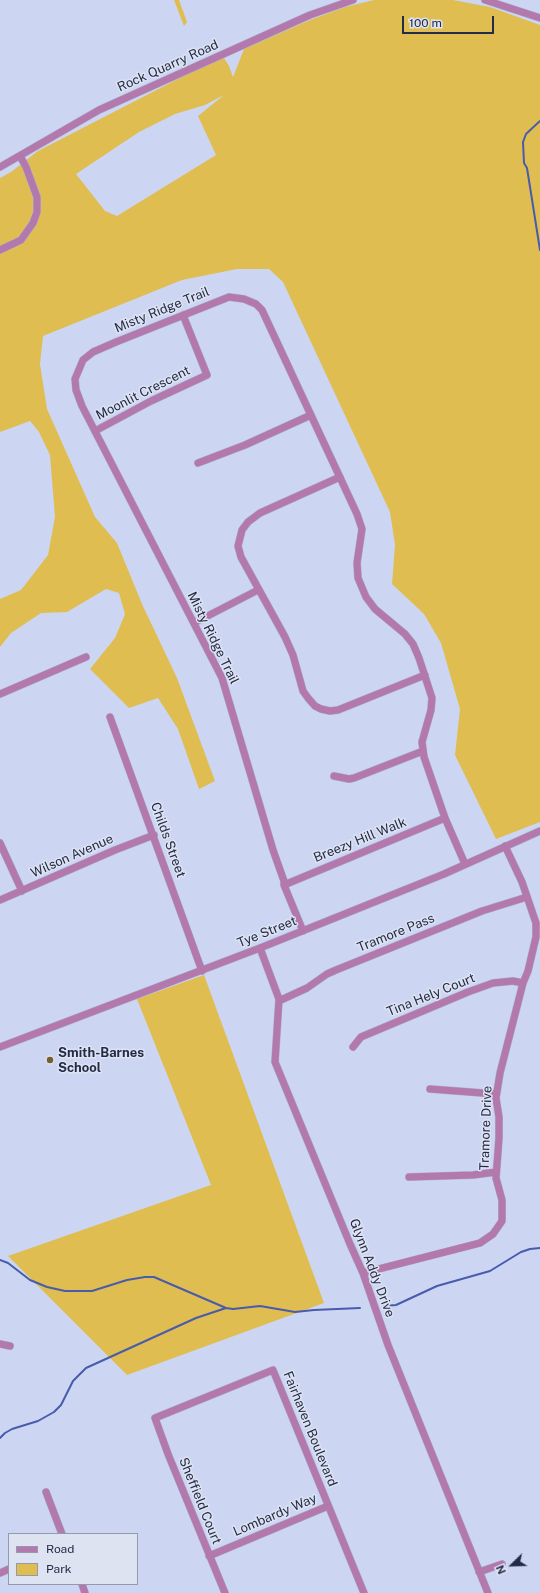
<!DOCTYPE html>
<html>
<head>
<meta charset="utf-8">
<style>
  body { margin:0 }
  #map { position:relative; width:540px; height:1593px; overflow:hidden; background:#ccd6f3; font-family:"Public Sans",sans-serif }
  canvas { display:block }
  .legend { position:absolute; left:8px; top:1533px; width:130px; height:52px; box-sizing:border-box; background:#dee3f2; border:1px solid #9399ae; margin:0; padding:5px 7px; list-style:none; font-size:12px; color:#232b47 }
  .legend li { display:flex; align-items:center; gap:8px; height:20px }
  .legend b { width:20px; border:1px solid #9399ae }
  .north { position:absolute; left:492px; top:1545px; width:40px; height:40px; -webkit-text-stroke:3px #dee3f2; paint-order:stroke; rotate:247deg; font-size:11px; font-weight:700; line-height:16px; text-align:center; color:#232b47 }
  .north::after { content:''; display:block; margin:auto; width:14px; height:18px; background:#232b47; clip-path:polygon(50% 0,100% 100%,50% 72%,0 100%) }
  .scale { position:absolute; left:402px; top:16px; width:92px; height:18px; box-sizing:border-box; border:2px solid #232b47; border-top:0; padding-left:5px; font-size:12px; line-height:14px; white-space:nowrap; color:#232b47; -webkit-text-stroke:3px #dee3f2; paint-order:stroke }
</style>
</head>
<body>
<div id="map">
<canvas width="540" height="1593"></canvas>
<ul class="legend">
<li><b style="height:5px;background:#b479ac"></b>Road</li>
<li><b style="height:11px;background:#dfbd51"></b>Park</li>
</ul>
<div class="north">N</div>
<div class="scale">100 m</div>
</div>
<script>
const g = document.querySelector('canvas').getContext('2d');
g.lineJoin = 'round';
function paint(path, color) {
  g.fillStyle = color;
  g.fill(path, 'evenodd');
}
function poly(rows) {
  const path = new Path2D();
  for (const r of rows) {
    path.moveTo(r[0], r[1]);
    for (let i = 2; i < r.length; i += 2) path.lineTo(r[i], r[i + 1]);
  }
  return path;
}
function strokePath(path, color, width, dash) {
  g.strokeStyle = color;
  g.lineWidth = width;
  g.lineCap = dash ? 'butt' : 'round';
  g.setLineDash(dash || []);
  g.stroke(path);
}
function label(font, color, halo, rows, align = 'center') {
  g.font = font + ' "Public Sans",sans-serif';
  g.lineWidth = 3;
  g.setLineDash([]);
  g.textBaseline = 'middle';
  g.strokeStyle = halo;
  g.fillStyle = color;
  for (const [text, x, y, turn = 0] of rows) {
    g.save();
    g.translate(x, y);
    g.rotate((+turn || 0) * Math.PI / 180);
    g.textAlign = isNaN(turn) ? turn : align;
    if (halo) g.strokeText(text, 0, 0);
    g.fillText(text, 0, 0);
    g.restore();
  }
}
paint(poly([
  [174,0,179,0,187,22,184,26],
  [374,0,453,0,490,7,540,25,540,822,496,839,455,755,460,709,441,643,424,614,392,584,395,545,390,512,283,282,269,269,237,269,182,280,43,336,40,364,47,409,95,517,117,543,142,604,177,678,215,781,199,789,178,729,158,698,129,708,90,669,115,638,125,614,119,593,106,589,67,612,41,613,11,633,0,647,0,599,21,590,48,555,55,517,50,455,39,432,30,421,0,432,0,178,11,172,38,151,205,65,224,58,229,66,233,77,244,49,310,20,345,7],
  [224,95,198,116,216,155,117,216,105,211,76,174,139,132,175,114,205,105],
  [204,975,324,1303,127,1375,8,1256,211,1185,137,999]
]), '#dfbd51');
strokePath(poly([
  [540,121,526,134,523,142,524,163,527,168,540,250],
  [0,1260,8,1263,30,1280,47,1287,65,1291,92,1291,127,1280,145,1277,154,1277,226,1308,233,1309,260,1306,295,1312,314,1310,360,1308],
  [384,1306,396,1305,437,1286,490,1271,521,1252,530,1249,540,1248],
  [0,1438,5,1433,12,1429,38,1421,54,1412,61,1405,73,1381,86,1368,196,1318,226,1308]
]), '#495bac', 2);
const minor = poly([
  [485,0,540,18],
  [0,167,99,110,310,15,353,0],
  [0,250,21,240,33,223,37,212,37,197,26,167,20,156],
  [95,431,151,401,207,375,183,315],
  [198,463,245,445,311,415],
  [340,477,260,513,248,522,242,530,238,546,241,557,285,637,293,655,303,691,308,698,315,706,321,709,330,711,338,710,425,675],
  [194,623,258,590],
  [0,694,86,657],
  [110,717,202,971],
  [334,776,349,779,354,778,423,751],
  [0,843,22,891],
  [284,885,445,818],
  [0,900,115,850,154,835],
  [303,931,284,885,284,881,273,850,222,678,82,406,76,390,75,379,83,360,93,352,116,342,229,297,244,299,256,304,262,310,357,514,362,529,357,563,358,578,366,597,375,609,405,634,413,644,419,658,432,698,431,710,422,742,424,757,445,818,465,864],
  [260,948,279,999,275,1062,350,1244,363,1273,388,1345,488,1593],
  [279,999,281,1000,307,988,327,974,336,970,482,911,527,897],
  [0,1047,260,948,444,874,540,831],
  [353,1047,361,1037,468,992,493,983,513,981,523,983],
  [430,1089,496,1094],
  [409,1177,473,1175,496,1172],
  [363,1273,480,1243,493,1234,502,1221,502,1200,496,1178,499,1138,499,1117,496,1098,500,1073,523,983,528,971,536,937,536,923,522,882,505,846],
  [0,1344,10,1346],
  [46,1492,62,1534],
  [209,1556,328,1506],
  [479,1572,502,1564],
  [0,1573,9,1569],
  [82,1584,85,1593],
  [225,1593,168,1454,155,1418,273,1370,364,1593]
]);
strokePath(minor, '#aab4d1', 8);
strokePath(minor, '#b479ac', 7);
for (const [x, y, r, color] of [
  [50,1060,4,"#72612f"]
]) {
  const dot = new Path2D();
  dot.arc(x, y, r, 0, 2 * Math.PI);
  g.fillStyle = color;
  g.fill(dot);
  strokePath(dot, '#dee3f2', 1.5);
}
label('13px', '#232b47', '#dee3f2', [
  ["Rock Quarry Road",168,66,-24],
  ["Misty Ridge Trail",162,310,-22],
  ["Moonlit Crescent",143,393,-27],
  ["Misty Ridge Trail",213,638,64],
  ["Childs Street",168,840,70],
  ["Breezy Hill Walk",360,840,-22],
  ["Wilson Avenue",72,856,-24],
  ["Tye Street",267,932,-22],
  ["Tramore Pass",396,933,-22],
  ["Tina Hely Court",431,995,-22],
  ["Tramore Drive",486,1128,-88],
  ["Glynn Addy Drive",372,1268,69],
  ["Fairhaven Boulevard",310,1429,68],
  ["Sheffield Court",200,1501,68],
  ["Lombardy Way",275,1515,-23]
]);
label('bold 13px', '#232b47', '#dee3f2', [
  ["Smith-Barnes",58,1053],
  ["School",58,1068]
], 'left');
</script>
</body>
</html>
